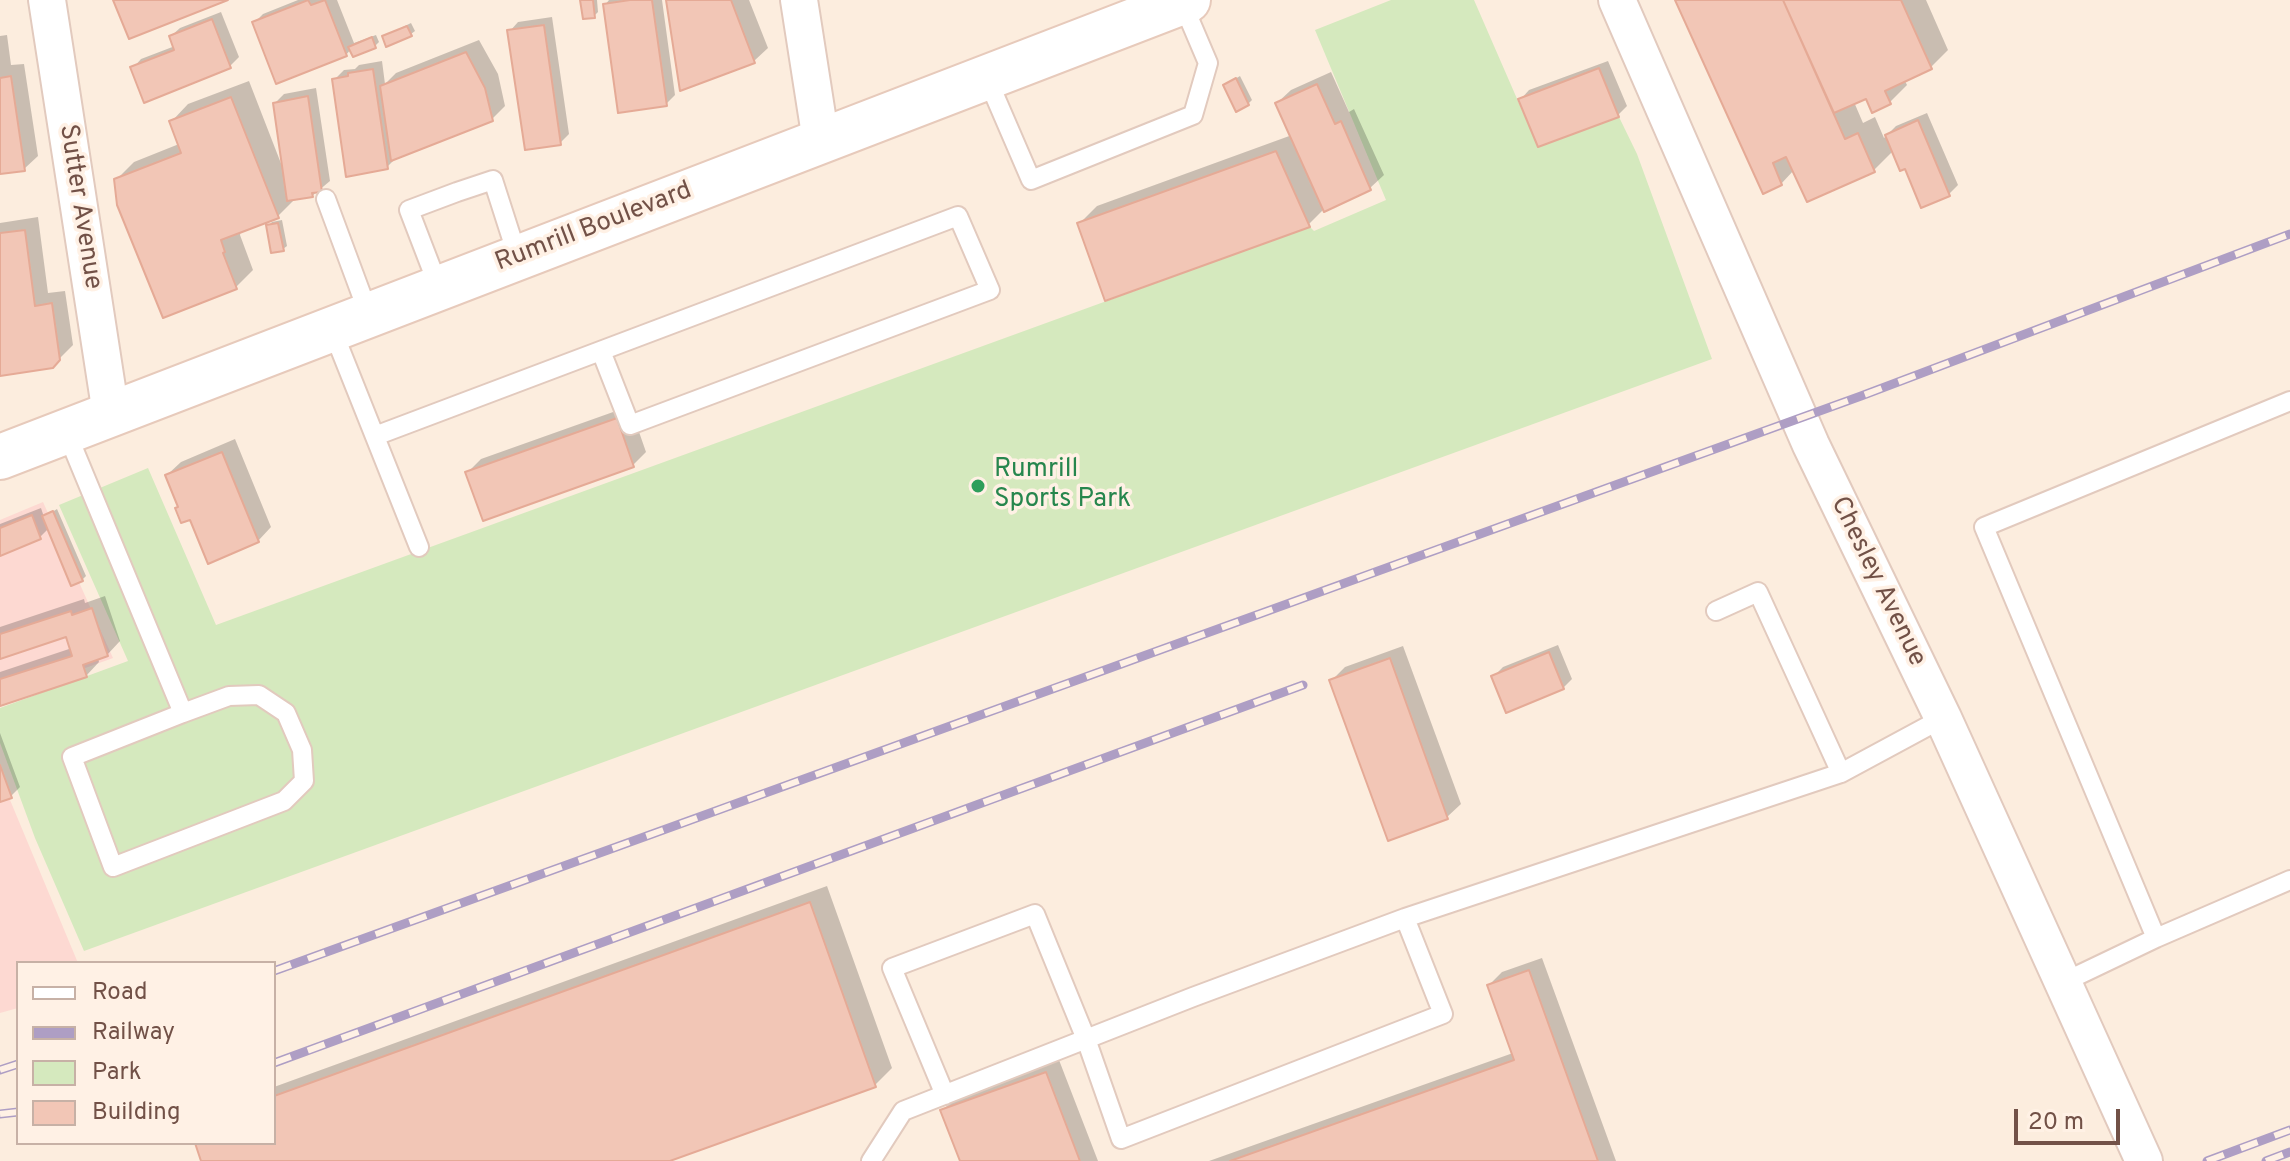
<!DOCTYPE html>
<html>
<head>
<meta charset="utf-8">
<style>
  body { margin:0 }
  #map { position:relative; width:2290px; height:1161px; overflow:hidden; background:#fcedde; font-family:Overpass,sans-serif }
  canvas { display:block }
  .legend { position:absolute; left:16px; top:961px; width:260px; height:184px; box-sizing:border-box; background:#fff1e5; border:2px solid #c7b1a6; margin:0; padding:10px 14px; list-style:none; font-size:24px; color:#725147 }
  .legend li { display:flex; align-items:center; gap:16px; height:40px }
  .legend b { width:40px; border:2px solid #c7b1a6 }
  .scale { position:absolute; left:2014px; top:1109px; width:106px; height:36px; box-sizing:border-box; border:4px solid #725147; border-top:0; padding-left:10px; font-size:24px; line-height:28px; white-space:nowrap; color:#725147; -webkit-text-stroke:6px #fff1e5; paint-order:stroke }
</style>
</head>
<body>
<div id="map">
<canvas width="2290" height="1161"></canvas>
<ul class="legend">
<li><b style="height:10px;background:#fff"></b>Road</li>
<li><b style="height:10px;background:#ae9ec4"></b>Railway</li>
<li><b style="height:22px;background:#d5e9be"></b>Park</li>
<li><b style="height:22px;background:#f2c6b6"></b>Building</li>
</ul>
<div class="scale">20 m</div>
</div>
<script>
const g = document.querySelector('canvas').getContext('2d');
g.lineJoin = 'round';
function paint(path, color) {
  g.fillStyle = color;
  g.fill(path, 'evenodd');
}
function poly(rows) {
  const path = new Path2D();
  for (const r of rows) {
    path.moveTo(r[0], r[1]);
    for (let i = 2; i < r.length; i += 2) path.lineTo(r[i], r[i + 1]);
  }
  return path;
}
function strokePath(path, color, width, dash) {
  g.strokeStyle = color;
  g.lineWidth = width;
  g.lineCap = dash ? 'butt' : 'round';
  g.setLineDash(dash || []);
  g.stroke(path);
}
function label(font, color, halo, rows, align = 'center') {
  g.font = font + ' Overpass,sans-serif';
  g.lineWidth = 7;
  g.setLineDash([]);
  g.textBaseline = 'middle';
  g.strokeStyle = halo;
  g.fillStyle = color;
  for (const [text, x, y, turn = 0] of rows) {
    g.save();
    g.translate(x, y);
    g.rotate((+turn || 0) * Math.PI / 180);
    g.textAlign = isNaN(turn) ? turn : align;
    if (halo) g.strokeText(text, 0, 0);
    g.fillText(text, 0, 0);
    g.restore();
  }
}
paint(poly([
  [43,502,113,658,0,699,0,520],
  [0,776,78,963,18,963,18,1008,0,1013]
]), '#fdd9d2');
paint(poly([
  [1391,0,1474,0,1538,147,1619,117,1637,154,1712,359,84,951,35,838,0,743,0,708,128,661,59,505,148,468,216,625,1310,227,1314,231,1386,200,1315,30]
]), '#d5e9be');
paint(poly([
  [298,0,337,0,354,43,376,35,379,42,375,46,351,49,346,55,254,23,263,14],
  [582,0,597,0,598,12,594,16],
  [609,0,662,0,675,95,666,104,605,5],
  [668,0,749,0,768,48,754,61,682,89],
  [1678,0,1926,0,1948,50,1931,67,1904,79,1907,85,1889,103,1867,96,1854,102,1863,123,1875,117,1884,138,1896,126,1927,113,1958,185,1949,194,1906,166,1894,150,1874,170,1794,170,1781,184],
  [221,12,239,57,230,66,133,68,141,59,175,46,171,36,180,28],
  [552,17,569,134,560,143,510,31,518,22],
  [411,23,415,31,411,34,384,36],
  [7,35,11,65,24,64,38,156,24,169,0,172,0,36],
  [479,40,498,74,505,106,492,119,396,158,387,167,335,79,344,70,355,69,359,65,382,61,385,84,396,73],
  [1608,61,1627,106,1618,115,1539,145,1521,99,1529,90],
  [1331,72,1349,112,1354,109,1384,175,1370,188,1324,209,1308,225,1079,224,1097,206,1292,135,1277,103,1291,90],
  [1240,76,1252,100,1248,104,1225,85],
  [249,81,282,166,275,103,284,94,316,88,330,181,312,196,296,198,278,216,241,230,240,235,253,270,236,287,116,180,134,162,179,144,171,122,188,104],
  [38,217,48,293,65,291,73,345,52,366,0,373,0,223],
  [282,220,287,246,283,249,268,226,272,222],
  [630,406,646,452,633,465,467,473,481,459],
  [235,439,271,527,258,541,191,518,180,506,167,475,181,462],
  [41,508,44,517,57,509,86,576,82,580,49,528,40,537,0,553,0,524],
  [105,596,120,641,107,655,98,658,99,662,86,676,0,704,0,672,72,648,68,634,0,657,0,627,84,599,85,603],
  [1558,645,1572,679,1563,688,1494,676,1503,667],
  [1403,646,1461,804,1447,817,1331,681,1345,667],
  [0,733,20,787,11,796,0,800],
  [827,886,892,1068,875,1085,664,1161,203,1161,197,1143,274,1143,274,1087],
  [1542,958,1616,1161,1209,1161,1513,1053,1489,985,1502,972],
  [1059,1060,1098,1161,962,1161,943,1110,956,1097]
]), '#0003');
const building = poly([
  [113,0,228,0,129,39,113,0],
  [308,0,311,5,325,0,347,56,276,84,252,22,308,0],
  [580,0,593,0,595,18,583,19,580,0],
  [630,0,652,0,667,106,618,113,603,4,630,0],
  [666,0,731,0,755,63,680,91,666,0],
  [1675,0,1783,0,1845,139,1858,133,1875,172,1807,202,1786,157,1773,163,1782,185,1763,194,1675,0],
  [1783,0,1901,0,1932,69,1885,91,1891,104,1872,113,1866,99,1834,113,1783,0],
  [212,19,231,68,144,103,130,67,174,50,169,36,212,19],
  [544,25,561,145,525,150,507,30,544,25],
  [407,26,412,36,386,47,382,36,407,26],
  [372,37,376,48,353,57,348,47,372,37],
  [466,52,485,88,493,121,391,161,380,86,466,52],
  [1599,68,1619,117,1538,147,1518,99,1599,68],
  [373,69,388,169,346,177,332,79,348,76,348,73,373,69],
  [11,76,25,171,0,174,0,78,11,76],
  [1236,78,1249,105,1236,112,1223,85,1236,78],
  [1317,84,1335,124,1341,121,1371,190,1324,212,1275,103,1317,84],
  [308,96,322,192,312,193,313,197,287,201,273,103,308,96],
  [231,97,279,218,221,240,225,252,223,253,237,289,163,318,117,205,114,179,181,153,169,121,231,97],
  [1918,120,1950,196,1921,208,1905,169,1900,171,1885,135,1918,120],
  [1276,151,1310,227,1105,301,1077,223,1276,151],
  [278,223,284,251,271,253,266,225,278,223],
  [25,230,35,306,52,303,60,360,53,368,0,376,0,233,25,230],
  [617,418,634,467,483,521,465,472,617,418],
  [222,452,259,542,208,564,190,520,181,523,175,508,178,507,165,475,222,452],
  [53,511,83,581,71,586,42,516,53,511],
  [32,515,41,539,0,556,0,528,32,515],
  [92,608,108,656,83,665,87,677,0,706,0,679,72,656,66,637,0,659,0,634,71,611,72,615,92,608],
  [1549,652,1564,689,1506,713,1491,676,1549,652],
  [1390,658,1448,819,1388,841,1329,680,1390,658],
  [0,765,12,798,0,802,0,765],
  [810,902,876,1087,670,1161,201,1161,195,1143,274,1143,274,1096,810,902],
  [1529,970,1598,1161,1230,1161,1514,1060,1487,985,1529,970],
  [1046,1072,1080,1161,960,1161,940,1110,1046,1072]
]);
paint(building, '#f2c6b6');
strokePath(building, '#e5aa96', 2);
const lane = poly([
  [987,78,1031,180,1193,115,1208,63,1182,2],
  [326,199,369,315],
  [439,288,409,210,457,192,493,180,518,258],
  [332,329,419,547],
  [66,431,183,713,72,757,113,867,284,801,304,781,302,750,286,713,259,695,229,696,183,713],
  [375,436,958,216,990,290,630,425,601,351],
  [1716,611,1758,592,1841,773],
  [2156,938,1984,527,2290,401],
  [2064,982,2156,938,2290,880],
  [945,1095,892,968,1035,914,1086,1039,1121,1139,1443,1014,1405,918],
  [871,1161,903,1111,1193,997,1405,918,1841,773,1943,718]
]);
const street = poly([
  [47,0,111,414],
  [799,0,821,141],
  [1617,0,1811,445,1943,718,2144,1161]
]);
const secondary = poly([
  [0,457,1188,0]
]);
strokePath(lane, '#e2cabe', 22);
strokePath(street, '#e2cabe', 40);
strokePath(secondary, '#e7cabb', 48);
strokePath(lane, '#fff', 18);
strokePath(street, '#fff', 36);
strokePath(secondary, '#fff', 44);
const rail = poly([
  [274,971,1861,396,2290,234],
  [274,1063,1303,685],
  [0,1070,18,1064],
  [0,1114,18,1112],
  [2207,1161,2290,1130],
  [2266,1161,2290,1152]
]);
strokePath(rail, '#ae9ec4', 9);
strokePath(rail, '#fff1e5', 6, [18]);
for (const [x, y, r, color] of [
  [978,486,8,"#2e9e5b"]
]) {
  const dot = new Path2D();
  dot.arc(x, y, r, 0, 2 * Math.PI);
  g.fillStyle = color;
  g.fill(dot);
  strokePath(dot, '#fff1e5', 3);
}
label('26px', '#725147', '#fff1e5', [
  ["Sutter Avenue",79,207,81],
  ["Rumrill Boulevard",594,228,-21],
  ["Chesley Avenue",1877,582,64]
]);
label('26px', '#27864d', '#fff1e5', [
  ["Rumrill",994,471],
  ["Sports Park",994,501]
], 'left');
</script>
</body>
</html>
